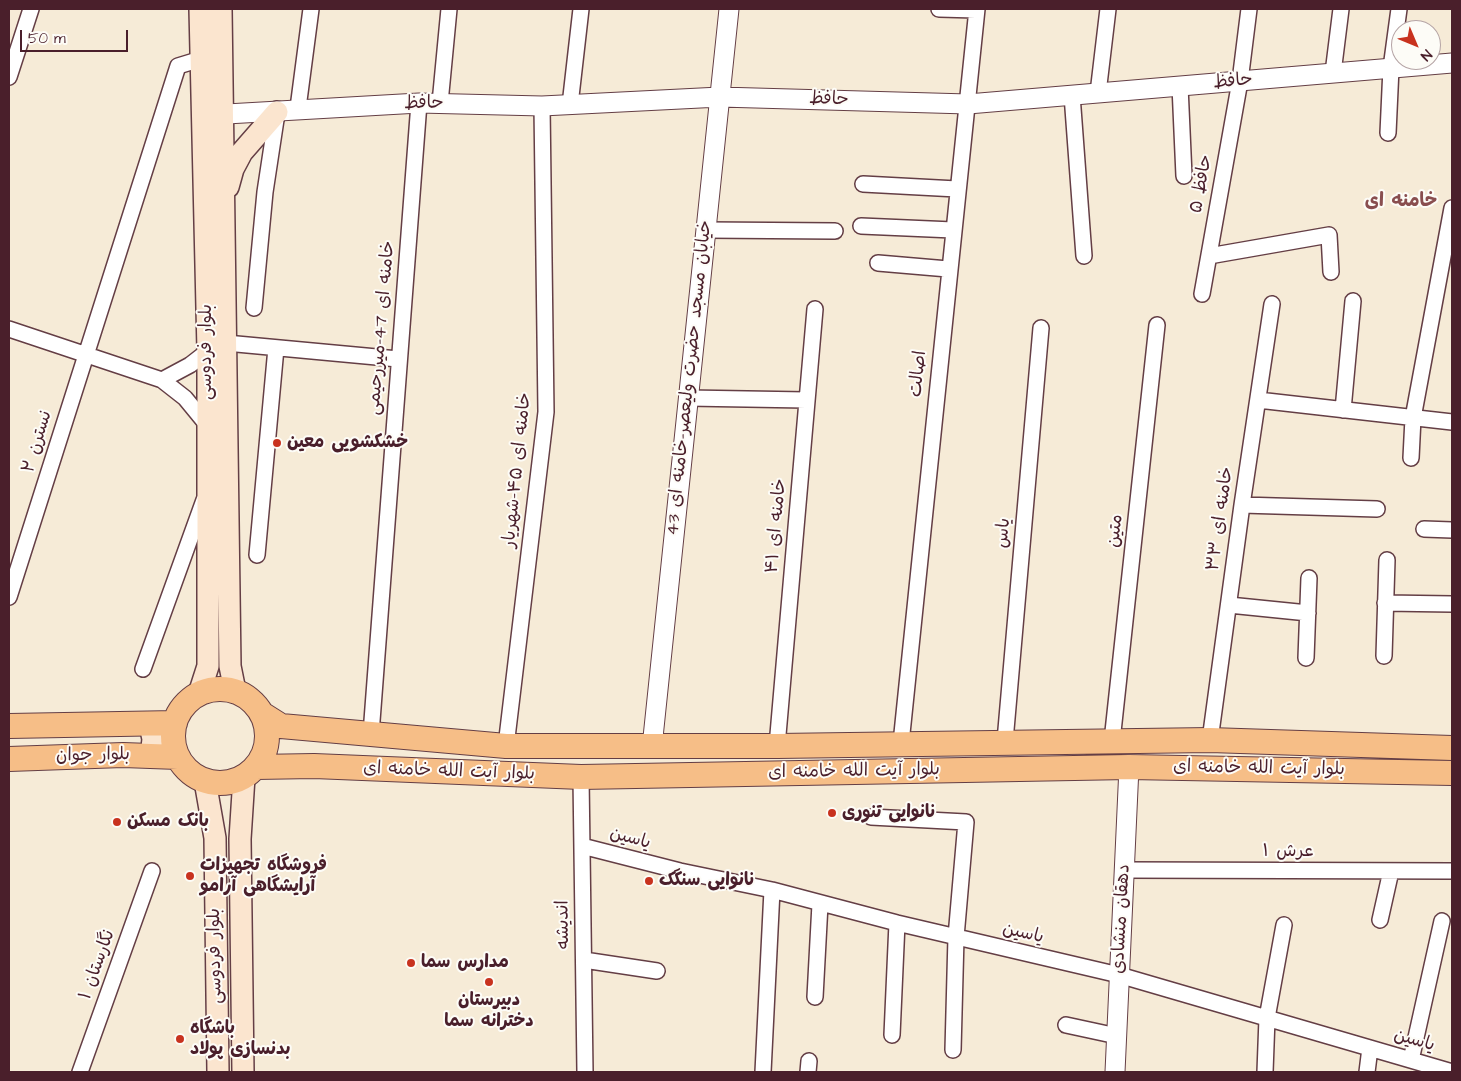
<!DOCTYPE html>
<html>
<head>
<meta charset="utf-8">
<style>
  body { margin:0 }
  #map { position:relative; width:1461px; height:1081px; overflow:hidden; background:#f6ebd7; font-family:"Architects Daughter",sans-serif }
  canvas { display:block }
  .frame { position:absolute; inset:0; border:10px solid #4a1f2b; pointer-events:none }
  .north { position:absolute; left:1391px; top:20px; width:50px; height:50px; box-sizing:border-box; background:#fdfcf7; border:1px solid #b5a4a5; border-radius:50%; rotate:135deg; font-size:14px; font-weight:700; line-height:20px; text-align:center; color:#4a1f2b }
  .north::after { content:''; display:block; margin:auto; width:18px; height:22px; background:#c8321e; clip-path:polygon(50% 0,100% 100%,50% 72%,0 100%) }
  .scale { position:absolute; left:20px; top:30px; width:108px; height:22px; box-sizing:border-box; border:2px solid #4a1f2b; border-top:0; padding-left:6px; font-size:15px; line-height:18px; white-space:nowrap; color:#4a1f2b; -webkit-text-stroke:4px #fdfcf7; paint-order:stroke }
</style>
</head>
<body>
<div id="map">
<canvas width="1461" height="1081"></canvas>
<div class="frame"></div>
<div class="north">N</div>
<div class="scale">50 m</div>
</div>
<script>
const g = document.querySelector('canvas').getContext('2d');
g.lineJoin = 'round';
function poly(rows) {
  const path = new Path2D();
  for (const r of rows) {
    if (r.length === 3) {
      path.moveTo(r[0] + r[2], r[1]);
      path.arc(r[0], r[1], r[2], 0, 2 * Math.PI);
      continue;
    }
    path.moveTo(r[0], r[1]);
    for (let i = 2; i < r.length; i += 2) path.lineTo(r[i], r[i + 1]);
  }
  return path;
}
function strokePath(path, color, width, dash) {
  g.strokeStyle = color;
  g.lineWidth = width;
  g.lineCap = dash ? 'butt' : 'round';
  g.setLineDash(dash || []);
  g.stroke(path);
}
function label(font, color, halo, rows, align = 'center') {
  g.font = font + ' "Architects Daughter","Playpen Sans Arabic",sans-serif';
  g.lineWidth = 4;
  g.setLineDash([]);
  g.textBaseline = 'middle';
  g.strokeStyle = halo;
  g.fillStyle = color;
  for (const [text, x, y, turn = 0] of rows) {
    g.save();
    g.translate(x, y);
    g.rotate((+turn || 0) * Math.PI / 180);
    g.textAlign = isNaN(turn) ? turn : align;
    if (halo) g.strokeText(text, 0, 0);
    g.fillText(text, 0, 0);
    g.restore();
  }
}
const minor = poly([
  [939,9,976,10],
  [1333,73,1341,9],
  [9,77,31,9],
  [1180,86,1184,176],
  [1098,93,1108,9],
  [1072,95,1084,256],
  [440,103,449,9],
  [570,105,581,9],
  [298,108,311,9],
  [1388,133,1391,68,1399,9],
  [863,184,957,189],
  [861,226,953,230],
  [706,230,835,231],
  [1209,256,1329,235,1331,272],
  [878,263,948,269],
  [1202,294,1240,81,1249,9],
  [254,308,265,192,277,113],
  [9,329,162,380,185,398,208,426],
  [226,343,398,359],
  [162,380,190,365,208,351],
  [688,398,806,400],
  [1258,400,1452,422],
  [1343,410,1353,301],
  [1411,458,1413,418,1452,208],
  [1242,505,1377,509],
  [1424,529,1452,530],
  [257,555,276,348],
  [9,597,178,66,201,59],
  [1385,603,1452,604],
  [1229,605,1308,613],
  [1384,656,1387,560],
  [1306,658,1309,578],
  [143,669,204,500],
  [371,734,419,103],
  [1210,740,1242,505,1272,304],
  [1005,741,1041,328],
  [1112,741,1157,325],
  [901,743,977,9],
  [506,746,546,412,542,106],
  [777,746,815,309],
  [581,777,585,1072],
  [871,817,966,822,956,937,953,1050],
  [582,846,680,871,772,890,897,923,1119,975,1452,1072],
  [1124,870,1452,871],
  [1380,920,1391,871],
  [584,960,657,971],
  [815,997,820,904],
  [1066,1025,1117,1036],
  [892,1035,897,923],
  [1411,1060,1442,921],
  [80,1072,152,871],
  [763,1072,772,890],
  [808,1072,809,1061],
  [1265,1072,1267,1018,1284,925],
  [1367,1072,1370,1048]
]);
const tertiary = poly([
  [209,115,419,103,542,106,720,97,968,104,1452,63],
  [652,747,729,9],
  [1115,1072,1129,767]
]);
const secondary = poly([
  [221,9,230,666,235,691],
  [228,187,233,169,242,152,277,112],
  [199,694,208,666,208,351,200,9],
  [145,723,151,730,153,739,152,748,148,756],
  [205,781,215,838,218,1072],
  [243,1072,240,839,244,777]
]);
const primary = poly([
  [220,736,47],
  [262,714,281,726,506,746,777,746,1210,740,1452,748],
  [9,726,175,723],
  [9,759,123,755,178,757],
  [256,767,314,766,581,777,1129,767,1452,773]
]);
strokePath(minor, '#643e45', 18);
strokePath(tertiary, '#643e45', 21);
strokePath(secondary, '#643e45', 24);
strokePath(primary, '#643e45', 26);
strokePath(minor, '#fff', 15);
strokePath(tertiary, '#fff', 19);
strokePath(secondary, '#fbe5cf', 21);
strokePath(primary, '#f6be87', 24);
for (const [x, y, r, color] of [
  [277,443,5,"#c8321e"],
  [832,813,5,"#c8321e"],
  [117,822,5,"#c8321e"],
  [190,876,5,"#c8321e"],
  [649,881,5,"#c8321e"],
  [411,963,5,"#c8321e"],
  [489,982,5,"#c8321e"],
  [180,1039,5,"#c8321e"]
]) {
  const dot = new Path2D();
  dot.arc(x, y, r, 0, 2 * Math.PI);
  g.fillStyle = color;
  g.fill(dot);
  strokePath(dot, '#fdfcf7', 2);
}
label('18px', '#4a1f2b', '#fdfcf7', [
  ["حافظ",1233,82,-5],
  ["حافظ",829,100,2],
  ["حافظ",424,104,-1],
  ["حافظ ۵",1202,184,-80],
  ["خامنه ای 47-میررحیمی",382,328,-85],
  ["بلوار فردوسی",207,352,-90],
  ["اصالت",919,374,-84],
  ["خیابان مسجد حضرت ولیعصر-خامنه ای 43",690,378,-84],
  ["نسترن ۲",38,442,-73],
  ["خامنه ای ۴۵-شهریار",518,470,-84],
  ["خامنه ای ۳۳",1221,519,-82],
  ["خامنه ای ۴۱",777,526,-85],
  ["متین",1116,531,-84],
  ["یاس",1004,533,-85],
  ["بلوار جوان",93,756,-1],
  ["بلوار آیت الله خامنه ای",1259,769,1],
  ["بلوار آیت الله خامنه ای",449,772,2],
  ["بلوار آیت الله خامنه ای",854,772,-1],
  ["یاسین",630,839,15],
  ["عرش ۱",1288,852],
  ["دهقان منشادی",1122,919,-87],
  ["اندیشه",564,925,-91],
  ["یاسین",1023,934,13],
  ["بلوار فردوسی",216,956,-91],
  ["نگارستان ۱",98,965,-70],
  ["یاسین",1414,1041,16]
]);
label('bold 18px', '#4a1f2b', '#fdfcf7', [
  ["خشکشویی معین",287,443],
  ["نانوایی تنوری",842,813],
  ["بانک مسکن",127,822],
  ["فروشگاه تجهیزات",200,866],
  ["آرایشگاهی آرامو",200,887],
  ["نانوایی سنگک",659,881],
  ["مدارس سما",421,963],
  ["دبیرستان",489,1001,"center"],
  ["دخترانه سما",489,1022,"center"],
  ["باشگاه",190,1029],
  ["بدنسازی پولاد",190,1050]
], 'left');
label('bold 19px', '#894e4f', '#fdfcf7', [
  ["خامنه ای",1401,202]
]);
</script>
</body>
</html>
